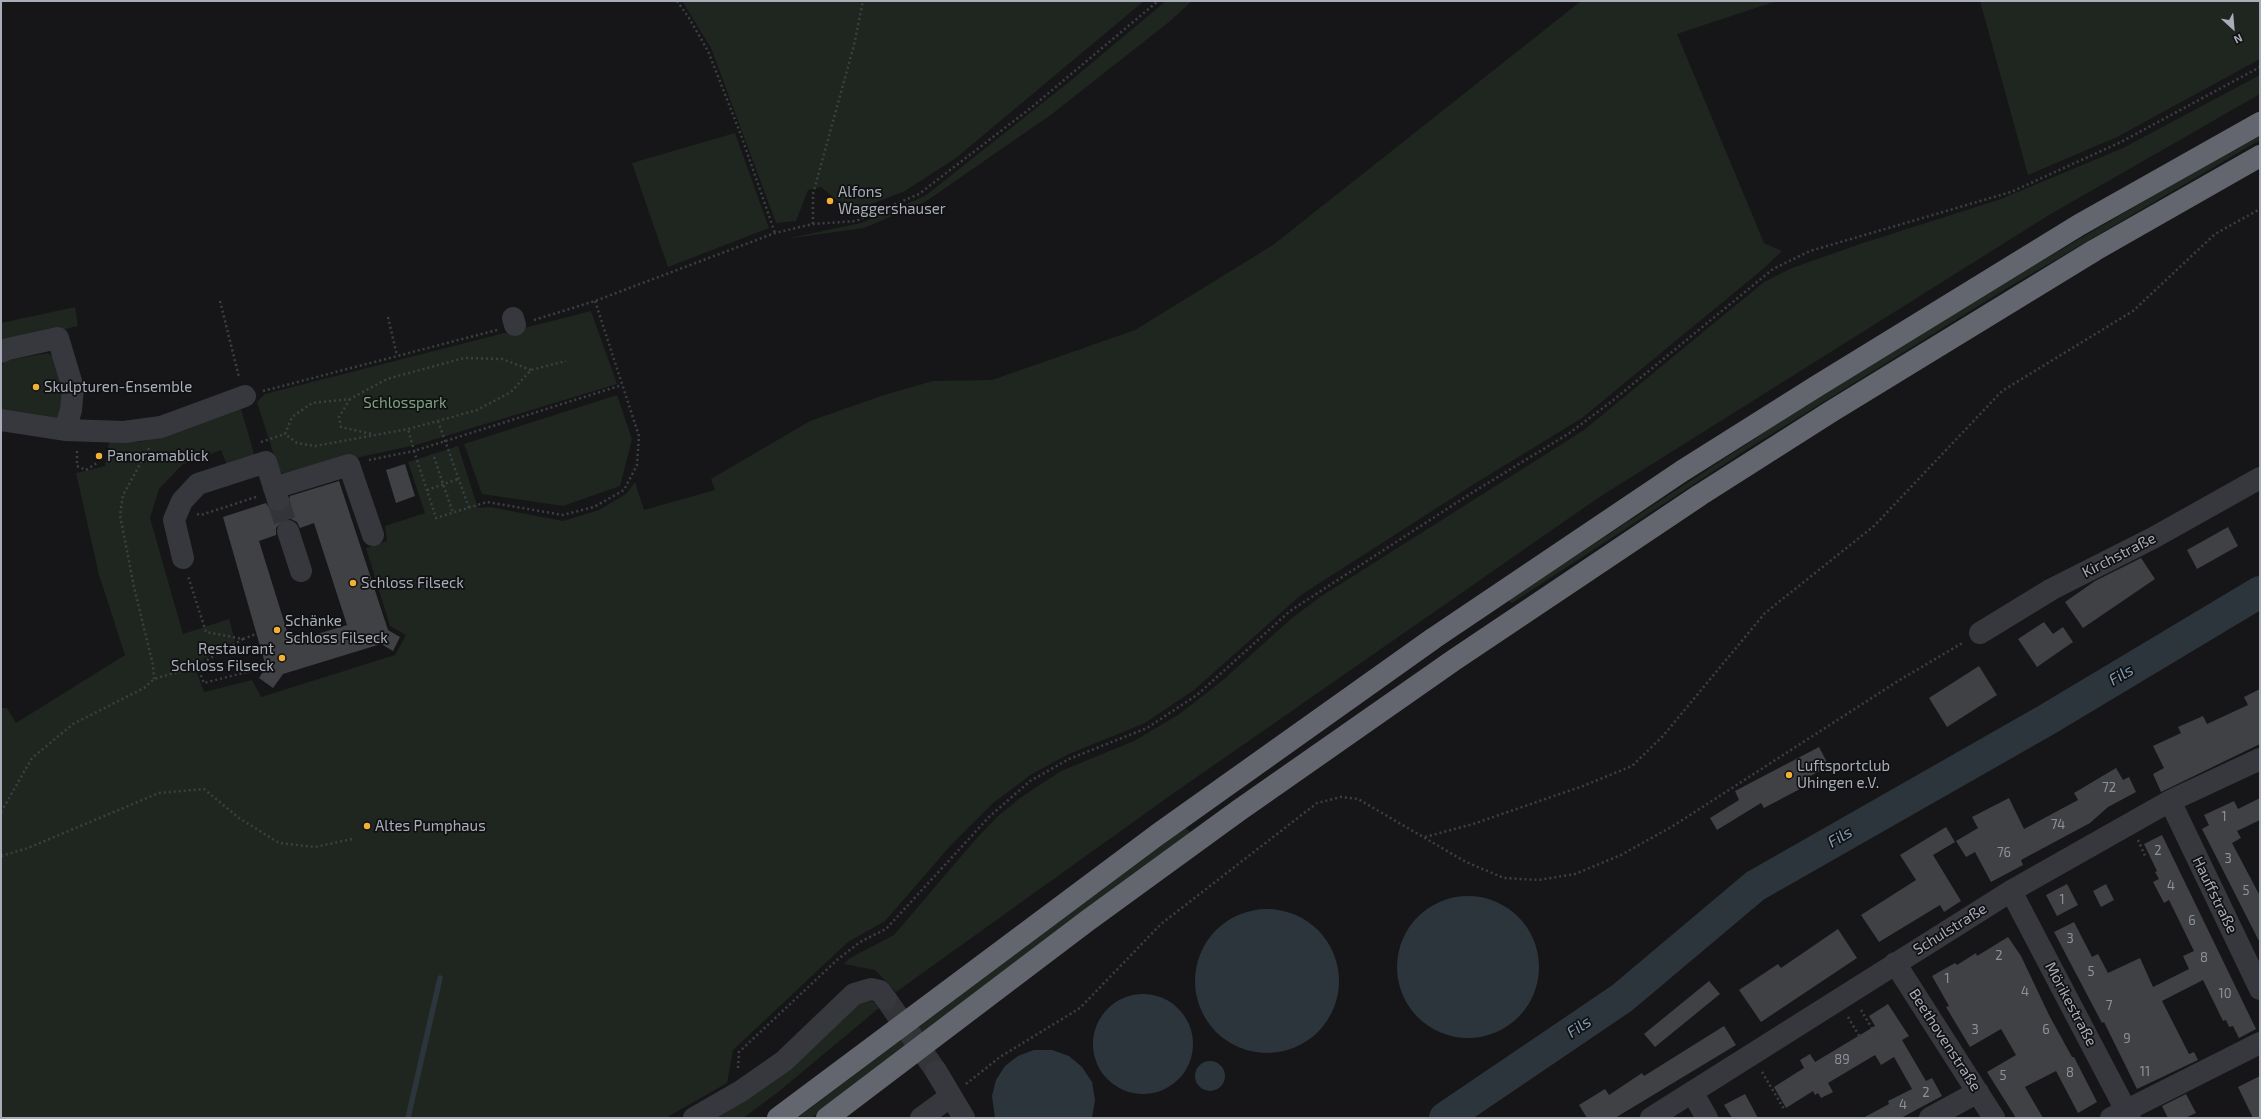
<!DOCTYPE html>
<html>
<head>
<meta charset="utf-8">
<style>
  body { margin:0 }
  #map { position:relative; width:2261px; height:1119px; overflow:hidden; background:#161618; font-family:"Exo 2",sans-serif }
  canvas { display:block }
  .frame { position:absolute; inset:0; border:2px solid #a8adb8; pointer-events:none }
  .north { position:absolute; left:2213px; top:8px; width:40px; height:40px; -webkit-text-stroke:3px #111113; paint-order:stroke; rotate:154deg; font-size:11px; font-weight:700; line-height:16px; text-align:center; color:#a8adb8 }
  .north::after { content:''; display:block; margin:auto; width:14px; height:18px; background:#a8adb8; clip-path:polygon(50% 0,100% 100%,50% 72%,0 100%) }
</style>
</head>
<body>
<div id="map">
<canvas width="2261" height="1119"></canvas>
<div class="frame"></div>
<div class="north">N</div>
</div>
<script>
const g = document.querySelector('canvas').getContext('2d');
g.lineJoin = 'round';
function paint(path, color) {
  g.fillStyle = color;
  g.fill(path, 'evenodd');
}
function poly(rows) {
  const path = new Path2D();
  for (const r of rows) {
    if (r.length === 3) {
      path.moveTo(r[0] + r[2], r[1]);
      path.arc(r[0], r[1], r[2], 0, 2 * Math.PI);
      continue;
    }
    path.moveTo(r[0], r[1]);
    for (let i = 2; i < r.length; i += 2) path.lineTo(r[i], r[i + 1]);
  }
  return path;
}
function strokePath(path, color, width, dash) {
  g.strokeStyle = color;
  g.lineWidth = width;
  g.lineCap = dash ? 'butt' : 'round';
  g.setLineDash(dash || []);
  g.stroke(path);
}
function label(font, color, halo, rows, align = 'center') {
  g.font = font + ' "Exo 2",sans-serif';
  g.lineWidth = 3.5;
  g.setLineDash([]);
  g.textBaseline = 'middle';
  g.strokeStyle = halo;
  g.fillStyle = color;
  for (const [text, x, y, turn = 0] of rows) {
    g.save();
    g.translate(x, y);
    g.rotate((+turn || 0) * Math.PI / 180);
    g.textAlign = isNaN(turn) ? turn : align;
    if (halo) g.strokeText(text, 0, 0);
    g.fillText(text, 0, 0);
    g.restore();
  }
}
paint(poly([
  [682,1,1144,1,956,158,905,191,851,212,821,187,808,190,796,221,776,223,711,48],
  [1166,1,1192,1,1169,22,1052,114,925,202,864,228,785,239,861,223,925,196,1069,82],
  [1581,1,1777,1,1677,34,1764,243,1782,251,1763,269,1582,418,1471,486,1301,595,1194,690,1145,723,1069,754,1032,774,993,803,951,845,885,921,848,942,733,1050,727,1083,666,1118,1,1118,1,708,7,708,16,723,125,655,99,575,76,473,105,466,109,442,140,442,241,409,255,457,227,465,221,450,183,464,159,489,150,518,183,634,229,619,235,641,194,665,204,692,252,680,261,697,395,655,406,635,390,626,366,548,387,541,385,526,425,513,408,462,458,446,478,508,490,507,563,521,599,510,626,494,635,482,644,510,715,490,711,479,810,421,881,396,933,381,992,380,1135,330,1273,245],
  [1980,1,2260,1,2260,59,2117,137,2028,175],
  [2260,75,2260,94,2049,215,1598,498,1171,795,896,992,875,970,844,964,850,958,894,935,975,840,997,817,1020,798,1061,771,1134,741,1178,715,1223,680,1292,618,1320,597,1584,430,1764,282,1792,268,1860,244,2001,199,2123,148],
  [735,133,769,228,668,267,632,163],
  [2260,134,2260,140,2004,290,1746,450,1512,603,1508,600,1840,383,2000,285],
  [75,307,78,326,1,344,1,323],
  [591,311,617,384,416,445,346,460,289,477,279,471,257,402,265,394],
  [48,353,54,357,62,389,60,418,1,415,1,369,4,361],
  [617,395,632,439,620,486,563,506,482,494,464,444],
  [1185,827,1191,833,812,1118,797,1118],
  [863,1000,874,1002,879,1008,777,1093,743,1118,711,1118]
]), '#1e261f');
paint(poly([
  [1468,967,71],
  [1267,981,72],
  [1143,1044,50],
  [1034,1050,1052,1050,1069,1056,1082,1067,1092,1082,1095,1100,1092,1118,995,1118,992,1096,996,1080,1005,1066,1018,1056],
  [1210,1076,15]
]), '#2c353c');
strokePath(poly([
  [408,1118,440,978]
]), '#2c353c', 5.5);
strokePath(poly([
  [1445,1118,1622,998,1755,886,2048,719,2260,592]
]), '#2c353c', 32);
paint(poly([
  [405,464,415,496,396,503,386,470],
  [339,481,388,630,400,637,393,651,381,644,283,674,273,688,259,678,266,667,223,517,266,503,270,509,281,512,287,508,290,496],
  [284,519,291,519,297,522,300,528,314,523,347,625,301,639,287,631,259,541,276,535,276,528],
  [2228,527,2238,546,2197,569,2187,550],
  [2141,558,2155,579,2083,628,2065,602,2095,581],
  [2044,622,2053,634,2063,627,2073,642,2037,667,2018,639],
  [1979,666,1997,695,1947,727,1929,698],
  [2260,689,2260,744,2161,792,2153,774,2164,768,2153,746,2181,733,2178,727,2203,716,2207,724,2248,705,2244,697],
  [1819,747,1829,766,1797,783,1800,789,1764,808,1761,803,1717,830,1710,818,1739,800,1735,791],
  [2116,768,2123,780,2129,777,2136,792,2108,807,2090,823,2021,860,2023,865,1991,882,1975,852,1966,857,1956,841,1978,828,1972,817,2009,798,2024,829,2078,800,2074,793],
  [2260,798,2260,820,2237,831,2241,838,2232,843,2260,896,2260,943,2202,829,2209,825,2204,815,2234,801,2238,809],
  [1946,827,1955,842,1933,855,1961,901,1944,912,1940,905,1879,942,1861,915,1916,880,1900,855],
  [2162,835,2256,1029,2239,1038,2233,1026,2229,1027,2226,1020,2223,1021,2203,980,2162,1001,2189,1054,2194,1052,2198,1060,2137,1089,2104,1022,2102,1023,2054,932,2074,922,2092,957,2098,954,2108,973,2140,958,2153,987,2189,969,2183,956,2194,951,2169,900,2164,903,2153,882,2159,879,2155,872,2157,871,2144,844],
  [2067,884,2078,905,2057,916,2046,895],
  [2106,884,2114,900,2101,907,2093,891],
  [1838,929,1857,958,1761,1022,1739,990,1778,964,1781,968],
  [2008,937,2021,956,2049,1015,2072,1057,2074,1057,2097,1102,2078,1113,2056,1071,2025,1087,2043,1118,2016,1118,1987,1072,2016,1055,2001,1029,1970,1047,1946,1007,1949,1006,1932,976,1955,963,1957,965,1976,953,1977,956],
  [1709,981,1720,994,1655,1047,1644,1034],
  [1888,1004,1909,1036,1902,1040,1926,1081,1932,1078,1942,1096,1901,1118,1863,1118,1889,1104,1888,1101,1912,1089,1894,1057,1881,1065,1875,1055,1828,1083,1833,1092,1821,1098,1818,1093,1815,1095,1813,1091,1786,1108,1774,1087,1804,1068,1800,1060,1810,1054,1815,1062,1875,1026,1869,1016],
  [1724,1026,1736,1045,1615,1118,1587,1118,1579,1105,1605,1089,1609,1095,1642,1073,1644,1076],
  [2260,1076,2260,1118,2253,1118,2238,1087],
  [1745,1094,1758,1118,1732,1118,1724,1105],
  [2186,1094,2196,1113,2185,1118,2168,1118,2162,1106]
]), '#404145');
strokePath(poly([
  [278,500,288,531],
  [886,999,936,1071]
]), '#333438', 22, [22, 11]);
strokePath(poly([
  [677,1,689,18,708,51,741,135,775,233],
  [813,224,813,194,854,45,863,1],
  [220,301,239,377],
  [595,301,639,436,637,465,624,490,594,507,563,515,487,502,436,518,414,451,622,385],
  [388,317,397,356],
  [534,320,595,301,775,233,813,224,856,221,919,194,1032,107,1158,1],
  [531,370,502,359,464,358,387,379,350,399,312,403,292,417,285,434,297,443,315,446,408,429,438,421,477,410,511,392,531,370,566,361],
  [263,391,497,330],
  [350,399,339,417,341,427,372,434],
  [438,421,469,508],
  [261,442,285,434],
  [149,448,123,495,120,515,134,587,153,665,154,679],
  [77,451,77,466,86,470,97,463],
  [434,457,453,513],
  [369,460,414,451,408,429],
  [427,490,458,479],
  [197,514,201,515,256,497],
  [243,639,256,634],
  [197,666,204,683,266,667],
  [1,812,32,758,73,724,144,688,154,679,197,666,243,639,206,632,188,576],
  [1425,837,1473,824,1583,786,1632,766,1663,736,1765,613,1874,526,2002,391,2133,311,2215,234,2260,209],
  [2138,840,2146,858],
  [1,856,28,848,159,793,204,789,239,818,279,843,315,847,352,839],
  [1861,1010,1882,1045],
  [1848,1017,1861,1039],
  [738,1068,739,1052,837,960,860,942,886,929,989,817,1030,781,1069,759,1147,728,1197,695,1290,611,1470,494,1568,434,1611,402,1773,269,1810,251,2011,192,2121,142,2260,67],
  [1762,1072,1784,1109],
  [966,1084,1000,1057,1080,1008,1161,924,1317,803,1341,797,1358,799,1466,862,1504,878,1539,880,1575,874,1621,855,1673,826,1898,681,1964,642]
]), '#3d3f44', 2.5, [2, 3]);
strokePath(poly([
  [513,318,515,325],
  [1,352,8,349,58,338,73,388,71,410,65,430],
  [1,420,65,430,124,432,161,427,245,396],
  [274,488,349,465,373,535],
  [288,531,301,571],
  [183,558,174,520,182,501,198,484,266,462,278,500],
  [1980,633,2052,589,2153,538,2260,478],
  [2170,801,2260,989],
  [2011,891,2130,1118],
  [1895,963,1994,1118],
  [936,1071,964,1118],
  [1692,1092,1707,1118],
  [694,1118,741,1091,784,1061,854,994,871,989,880,991,886,999],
  [921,1118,951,1096],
  [1651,1118,2011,891,2170,801,2260,759],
  [1930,1118,1978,1092],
  [2111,1118,2260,1043]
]), '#37383d', 22);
strokePath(poly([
  [778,1118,1157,835,1434,638,1682,471,1817,386,2079,225,2260,123],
  [827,1118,1087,921,1238,811,1454,660,1700,495,1832,411,2095,250,2260,156]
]), '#63666e', 22);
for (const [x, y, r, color] of [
  [830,201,4,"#f2b134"],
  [36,387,4,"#f2b134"],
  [99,456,4,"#f2b134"],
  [353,583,4,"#f2b134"],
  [277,630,4,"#f2b134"],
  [282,658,4,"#f2b134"],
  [1789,775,4,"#f2b134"],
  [367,826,4,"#f2b134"]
]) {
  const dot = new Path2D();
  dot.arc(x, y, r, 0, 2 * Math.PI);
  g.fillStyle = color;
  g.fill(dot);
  strokePath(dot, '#111113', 1.5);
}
label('13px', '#8e929b', null, [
  ["72",2109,788],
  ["1",2224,817],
  ["74",2058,825],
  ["2",2158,851],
  ["76",2004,853],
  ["3",2228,859],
  ["4",2171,886],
  ["5",2246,891],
  ["1",2062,900],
  ["6",2192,921],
  ["3",2070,939],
  ["2",1999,956],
  ["8",2204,958],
  ["5",2091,972],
  ["1",1947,979],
  ["4",2025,992],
  ["10",2225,994],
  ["7",2109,1006],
  ["3",1975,1030],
  ["6",2046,1030],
  ["9",2127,1039],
  ["89",1842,1060],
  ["11",2145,1072],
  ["8",2070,1073],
  ["5",2003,1076],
  ["2",1926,1093],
  ["4",1903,1105]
]);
label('15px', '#a8adb8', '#111113', [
  ["Alfons",838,192],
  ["Waggershauser",838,209],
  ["Skulpturen-Ensemble",44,387],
  ["Panoramablick",107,456],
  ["Schloss Filseck",361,583],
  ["Schänke",285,621],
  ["Schloss Filseck",285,638],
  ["Restaurant",274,649,"right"],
  ["Schloss Filseck",274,666,"right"],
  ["Luftsportclub",1797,766],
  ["Uhingen e.V.",1797,783],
  ["Altes Pumphaus",375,826]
], 'left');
label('15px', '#7fa381', '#111113', [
  ["Schlosspark",405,403]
]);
label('15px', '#a8adb8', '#111113', [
  ["Kirchstraße",2119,555,-27],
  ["Hauffstraße",2215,895,64],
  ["Schulstraße",1950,929,-32],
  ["Mörikestraße",2071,1004,62],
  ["Beethovenstraße",1945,1040,57]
]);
label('italic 16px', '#7f9bb3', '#111113', [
  ["Fils",2121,675,-31],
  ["Fils",1840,837,-30],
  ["Fils",1579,1027,-34]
]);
</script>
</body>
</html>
